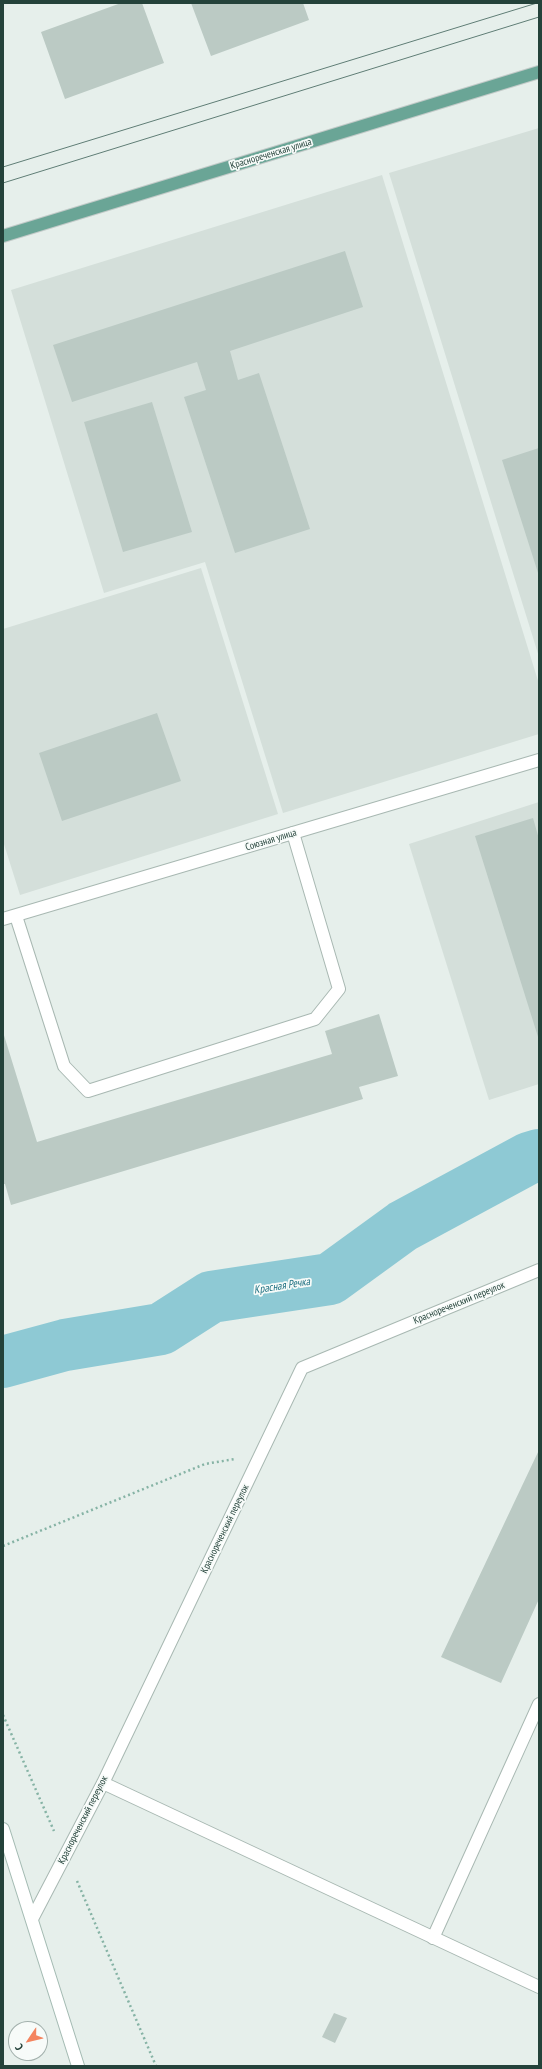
<!DOCTYPE html>
<html>
<head>
<meta charset="utf-8">
<style>
  body { margin:0 }
  #map { position:relative; width:542px; height:2069px; overflow:hidden; background:#e6efeb; font-family:"PT Sans Narrow",sans-serif }
  canvas { display:block }
  .frame { position:absolute; inset:0; border:4px solid #24423a; pointer-events:none }
  .north { position:absolute; left:8px; top:2021px; width:40px; height:40px; box-sizing:border-box; background:#f7fbf9; border:1px solid #a3b1ad; border-radius:50%; rotate:235deg; font-size:11px; font-weight:700; line-height:16px; text-align:center; color:#24423a }
  .north::after { content:''; display:block; margin:auto; width:14px; height:18px; background:#f4845f; clip-path:polygon(50% 0,100% 100%,50% 72%,0 100%) }
</style>
</head>
<body>
<div id="map">
<canvas width="542" height="2069"></canvas>
<div class="frame"></div>
<div class="north">С</div>
</div>
<script>
const g = document.querySelector('canvas').getContext('2d');
g.lineJoin = 'round';
function paint(path, color) {
  g.fillStyle = color;
  g.fill(path, 'evenodd');
}
function poly(rows) {
  const path = new Path2D();
  for (const r of rows) {
    path.moveTo(r[0], r[1]);
    for (let i = 2; i < r.length; i += 2) path.lineTo(r[i], r[i + 1]);
  }
  return path;
}
function strokePath(path, color, width, dash) {
  g.strokeStyle = color;
  g.lineWidth = width;
  g.lineCap = dash ? 'butt' : 'round';
  g.setLineDash(dash || []);
  g.stroke(path);
}
function label(font, color, halo, rows, align = 'center') {
  g.font = font + ' "PT Sans Narrow",sans-serif';
  g.lineWidth = 3.5;
  g.setLineDash([]);
  g.textBaseline = 'middle';
  g.strokeStyle = halo;
  g.fillStyle = color;
  for (const [text, x, y, turn = 0] of rows) {
    g.save();
    g.translate(x, y);
    g.rotate((+turn || 0) * Math.PI / 180);
    g.textAlign = isNaN(turn) ? turn : align;
    if (halo) g.strokeText(text, 0, 0);
    g.fillText(text, 0, 0);
    g.restore();
  }
}
paint(poly([
  [539,128,539,657,389,173],
  [382,175,539,684,539,734,283,813,205,562,104,593,11,290],
  [201,568,278,814,20,895,3,841,3,629],
  [539,802,539,1084,489,1100,409,844]
]), '#d4dfda');
strokePath(poly([
  [3,1362,65,1345,161,1329,211,1297,330,1279,403,1226,529,1158,539,1155]
]), '#8ec9d4', 52);
paint(poly([
  [121,3,142,3,164,63,65,99,41,32],
  [191,3,303,3,309,20,211,56],
  [345,251,363,307,230,351,238,380,259,373,310,529,235,553,184,397,206,390,197,362,72,402,53,345],
  [152,402,192,532,123,552,84,422],
  [539,448,539,576,502,460],
  [157,713,181,781,62,821,39,753],
  [533,818,539,839,539,1040,475,836],
  [379,1014,398,1076,359,1087,363,1099,11,1205,5,1184,3,1184,3,1032,37,1142,332,1054,325,1031],
  [539,1450,539,1599,501,1683,441,1657],
  [334,2013,347,2018,335,2043,322,2037]
]), '#bbcac4');
const lane = poly([
  [16,916,64,1066,88,1091,315,1019,339,989,293,833],
  [433,1938,539,1704]
]);
const street = poly([
  [3,919,539,760],
  [103,1783,539,1987],
  [32,1919,103,1783,302,1368,539,1270]
]);
const secondary = poly([
  [3,1829,78,2066]
]);
const primary = poly([
  [3,236,539,72]
]);
strokePath(lane, '#a8b8b2', 14);
strokePath(street, '#a8b8b2', 14);
strokePath(secondary, '#a4bbb3', 14);
strokePath(primary, '#c2cac8', 14);
strokePath(poly([
  [3,1546,205,1464,235,1459],
  [3,1715,54,1831],
  [77,1881,156,2066]
]), '#86b3a5', 2.5, [2, 3]);
strokePath(lane, '#fff', 12);
strokePath(street, '#fff', 12);
strokePath(secondary, '#fff', 12);
strokePath(primary, '#6aa596', 12);
strokePath(poly([
  [3,167,537,3],
  [3,183,539,17]
]), '#5f7d75', 1);
label('10px', '#24423a', '#f7fbf9', [
  ["Краснореченская улица",271,154,-17],
  ["Союзная улица",271,840,-17],
  ["Краснореченский переулок",459,1303,-22],
  ["Краснореченский переулок",225,1529,-64],
  ["Краснореченский переулок",83,1820,-63]
]);
label('italic 11px', '#1c6f80', '#f7fbf9', [
  ["Красная Речка",282,1286,-9]
]);
</script>
</body>
</html>
